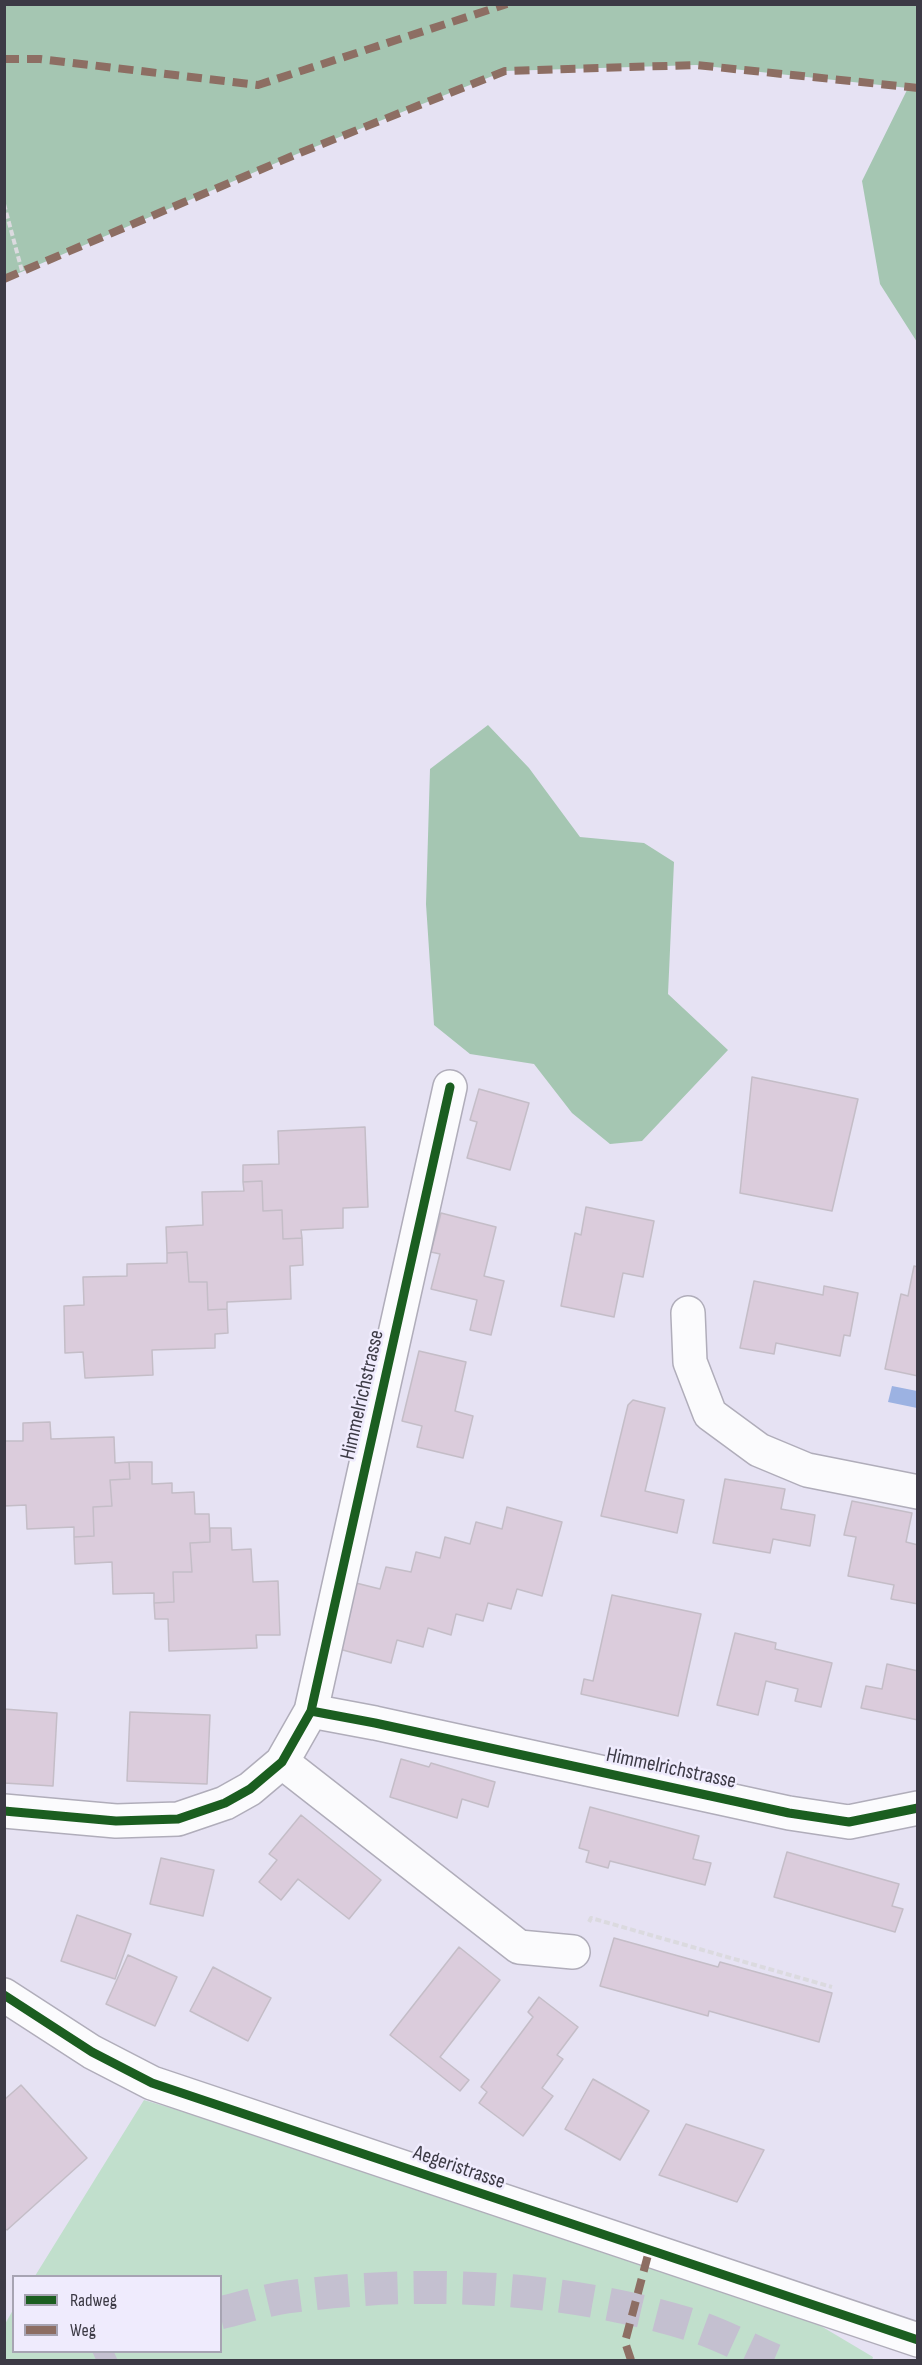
<!DOCTYPE html>
<html>
<head>
<meta charset="utf-8">
<style>
	body { margin:0 }
	#map { position:relative; width:922px; height:2365px; overflow:hidden; background:#e6e2f3; font-family:"Sofia Sans Condensed",sans-serif }
	canvas { display:block }
	.frame { position:absolute; inset:0; border:6px solid #3c3a45; pointer-events:none }
	.legend { position:absolute; left:12px; top:2275px; width:210px; height:78px; box-sizing:border-box; background:#efebfd; border:2px solid #a7a4b3; margin:0; padding:8px 10px; list-style:none; font-size:18px; color:#3c3a45 }
	.legend li { display:flex; align-items:center; gap:12px; height:30px }
	.legend b { width:30px; border:2px solid #a7a4b3 }
</style>
</head>
<body>
<div id="map">
<canvas width="922" height="2365"></canvas>
<div class="frame"></div>
<ul class="legend">
<li><b style="height:8px;background:#1b5e20"></b>Radweg</li>
<li><b style="height:8px;background:#8d6e63"></b>Weg</li>
</ul>
</div>
<script>
const context = document.querySelector('canvas').getContext('2d');
context.lineJoin = 'round';
function fill(path, color) { context.fillStyle = color; context.fill(path, 'evenodd'); }
function trace(path, color, width, dash) { context.strokeStyle = color; context.lineWidth = width; context.lineCap = dash ? 'butt' : 'round'; context.setLineDash(dash || []); context.stroke(path); }
function drawText(font, color, halo, rows, align = 'center') {
  context.font = font + ' "Sofia Sans Condensed",sans-serif'; context.lineWidth = 5; context.setLineDash([]); context.textBaseline = 'middle'; context.strokeStyle = halo; context.fillStyle = color; for (const [text, x, y, turn = 0] of rows) {
    context.save(); context.translate(x, y); context.rotate((+turn || 0) * Math.PI / 180); context.textAlign = isNaN(turn) ? turn : align; if (halo) context.strokeText(text, 0, 0); context.fillText(text, 0, 0); context.restore();
  }
}
fill(new Path2D(`
	M144 2100 649 2251 747 2282 873 2357 872 2360 5 2359V2324L13 2310 14 2352H220V2276H35Z`), '#c1dfcc');
fill(new Path2D(`
	M5 4 917 5V342L880 284 862 181 908 88 696 65 505 71 297 154 5 279Z
	M488 725 529 768 580 837 644 843 674 862 668 994 728 1050 642 1141 610 1144 572 1113 534 1064 470 1054 434 1025 426 904 430 769Z`), '#a5c6b2');
fill(new Path2D(`
	M892 1386 917 1391V1408L888 1402Z`), '#9cb2e2');
const building = new Path2D(`
	M752 1077 858 1099 832 1211 740 1193Z
	M479 1089 529 1103 510 1170 467 1158 477 1122 470 1120Z
	M365 1127 368 1207 343 1208V1228L301 1230 302 1238 283 1239 282 1210 263 1211 262 1181 243 1182V1165L279 1164 278 1131Z
	M262 1181 263 1211 282 1210 283 1239 302 1238 303 1265 290 1266 291 1299 227 1302V1309L208 1310 207 1282H189L187 1252 167 1253 166 1227 203 1225 202 1192 244 1191 243 1182Z
	M586 1207 654 1221 643 1277 623 1273 614 1317 561 1306 575 1233 581 1235Z
	M441 1213 496 1227 484 1276 504 1281 491 1335 470 1330 477 1300 431 1289 440 1254 431 1252Z
	M187 1252 189 1282H207L208 1310 227 1309 228 1333 215 1334V1348L152 1350 153 1375 85 1378 83 1352 65 1353 64 1306 84 1305 83 1277 127 1276V1264L167 1263V1253Z
	M914 1266 918 1267V1376L885 1369 901 1294 908 1296Z
	M754 1281 823 1295 824 1286 858 1293 850 1336 844 1335 840 1356 776 1343 774 1354 740 1348Z
	M419 1351 466 1362 455 1411 473 1416 463 1458 417 1447 422 1426 402 1421Z
	M633 1400 665 1408 645 1491 684 1500 677 1533 601 1516 628 1405Z
	M50 1422 51 1439 114 1437 115 1463 129 1462 130 1479 110 1480 112 1506 93 1507 94 1536 74 1537V1527L27 1529 26 1505 4 1506V1441H23V1423Z
	M129 1462H152V1484L172 1483V1493L194 1492 195 1514H209L210 1542 190 1543 192 1572H173L174 1602 154 1603V1593L113 1594 112 1562 75 1564 74 1537 94 1536 93 1507 112 1506 110 1480 130 1479Z
	M725 1479 785 1489 781 1509 815 1515 810 1546 773 1539 770 1553 713 1543Z
	M852 1501 912 1513 906 1542 918 1545V1604L891 1599 894 1585 848 1576 856 1537 844 1535Z
	M507 1507 562 1522 542 1596 517 1589 511 1609 488 1603 483 1621 456 1614 451 1635 428 1628 423 1647 397 1640 391 1663 339 1649 356 1583 380 1589 386 1567 411 1572 416 1552 440 1558 445 1537 470 1544 476 1522 502 1529Z
	M210 1528H231L232 1550 251 1549 253 1582 278 1581 280 1635H256L257 1648 169 1651 168 1619H155L154 1603 174 1602 173 1572H192L190 1543 210 1542Z
	M612 1595 701 1614 678 1716 581 1694 584 1679 593 1681Z
	M735 1633 776 1643 775 1649 832 1663 821 1707 795 1701 798 1689 766 1681 758 1715 717 1705Z
	M887 1664 918 1671V1720L861 1708 866 1686 882 1689Z
	M4 1709 57 1713 53 1786 4 1783Z
	M130 1712 210 1715 207 1784 127 1781Z
	M401 1759 429 1767 431 1763 495 1782 488 1807 462 1799 457 1818 390 1797Z
	M590 1807 699 1836 693 1859 711 1863 705 1885 610 1861 608 1868 586 1862 589 1851 579 1848Z
	M301 1815 381 1880 349 1919 298 1879 281 1900 259 1882 277 1860 269 1854Z
	M787 1852 899 1884 892 1906 903 1909 895 1932 774 1897Z
	M161 1858 214 1870 203 1916 150 1904Z
	M77 1915 131 1934 115 1979 61 1961Z
	M614 1938 718 1967 720 1962 832 1993 819 2042 709 2011 708 2016 600 1986Z
	M459 1947 500 1980 440 2057 469 2080 460 2091 390 2035Z
	M128 1955 177 1977 155 2026 106 2004Z
	M213 1967 271 1998 248 2041 190 2011Z
	M539 1997 578 2027 557 2055 563 2059 542 2088 553 2096 523 2136 479 2103 487 2092 481 2087 533 2017 528 2012Z
	M593 2079 649 2111 620 2160 565 2129Z
	M21 2085 87 2158 7 2230 4 2228V2100Z
	M686 2124 764 2150 737 2202 659 2175Z`);
fill(building, '#dbccdc');
trace(building, '#c4bdc7', 1.5);
trace(new Path2D(`
	M220 2313C242 2308 265 2300 287 2297 422 2279 564 2285 695 2326 722 2335 748 2349 774 2360
	M96 2360 114 2352`), '#c4c0d0', 33, [33, 16]);
const minor = new Path2D(`
	M688 1313 690 1362 710 1414 759 1450 807 1470 918 1492
	M311 1711 450 1087
	M282 1762 519 1947 573 1952
	M4 1811 116 1821 178 1819 225 1803 250 1789 282 1762 311 1711 375 1723 789 1813 849 1822 918 1808`);
const tertiary = new Path2D(`
	M4 1995 92 2052 152 2083 918 2340`);
trace(minor, '#b0adba', 36);
trace(tertiary, '#b0adba', 36);
trace(new Path2D(`
	M4 204 22 271
	M589 1922 591 1918 832 1987`), '#dbdadf', 4, [6, 3]);
trace(minor, '#fbfbfd', 33);
trace(tertiary, '#fbfbfd', 33);
trace(new Path2D(`
	M4 59H40L258 85 507 4
	M4 279 297 154 505 71 696 65 918 88
	M631 2360 625 2342 649 2251`), '#8d6e63', 8, [15, 8]);
trace(new Path2D(`
	M311 1711 450 1087
	M4 1811 116 1821 178 1819 225 1803 250 1789 282 1762 311 1711 375 1723 789 1813 849 1822 918 1808
	M4 1995 92 2052 152 2083 918 2340`), '#1b5e20', 9);
drawText('21px', '#3c3a45', '#efebfd', [
	["Himmelrichstrasse",363,1395,-77],
	["Himmelrichstrasse",671,1769,12],
	["Aegeristrasse",459,2168,19]
]);
</script>
</body>
</html>
